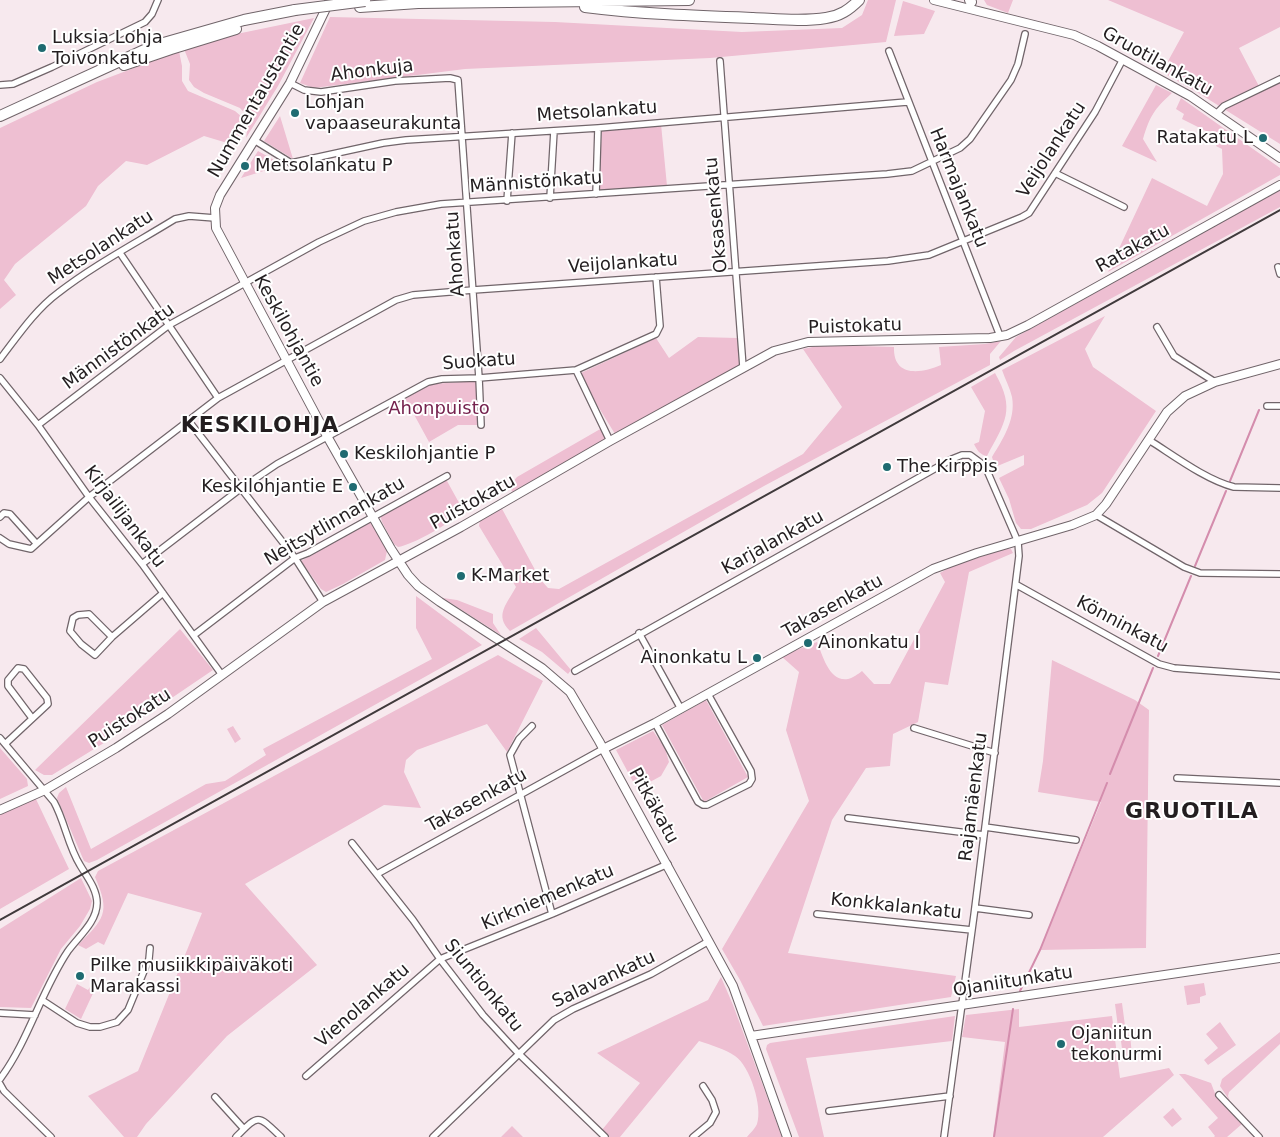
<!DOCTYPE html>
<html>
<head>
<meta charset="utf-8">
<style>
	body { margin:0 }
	canvas { display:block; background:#f7e9ee }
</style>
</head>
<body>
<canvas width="1280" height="1137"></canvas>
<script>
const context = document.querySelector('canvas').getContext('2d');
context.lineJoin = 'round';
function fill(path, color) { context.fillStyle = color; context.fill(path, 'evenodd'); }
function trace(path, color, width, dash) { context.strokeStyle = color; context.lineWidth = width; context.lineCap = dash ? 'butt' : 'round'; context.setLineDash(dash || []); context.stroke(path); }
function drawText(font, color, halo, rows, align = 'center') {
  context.font = font + ' "DejaVu Sans",sans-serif'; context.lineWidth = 4; context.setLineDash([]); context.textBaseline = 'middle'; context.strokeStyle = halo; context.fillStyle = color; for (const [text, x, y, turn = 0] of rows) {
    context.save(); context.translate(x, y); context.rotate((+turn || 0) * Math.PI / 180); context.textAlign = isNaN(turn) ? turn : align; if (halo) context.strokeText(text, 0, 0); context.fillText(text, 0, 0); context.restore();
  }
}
fill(new Path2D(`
	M868 0H896L886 42 710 58 465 69 314 88 300 83 330 17 555 22 742 32 842 28 862 15Z
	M984 0H1013L1008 13 987 5Z
	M1108 0H1280V27L1239 48 1261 90 1280 81V144L1200 94 1162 72 1184 32Z
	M903 1 935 11 924 34 894 36Z
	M314 18 278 86 246 138 249 118 240 108 204 93 194 87 189 80 190 64 184 49 222 37Z
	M179 51 182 66V81L188 91 235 111 242 117V126L239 137 224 142 204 136 147 165 126 161 98 186 86 206 15 264 4 280 16 295 0 309V128L97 82Z
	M1156 85 1172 93C1154 109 1150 116 1143 139L1157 162 1122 146Z
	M1181 98 1280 168V175L1108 272 1152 178 1207 206 1223 174 1222 149 1216 146 1220 138 1182 119 1184 114 1176 109Z
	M280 116 293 159 264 141Z
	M661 124 667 186 598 190 602 130Z
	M258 151 283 165 241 178Z
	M1280 190V207L1014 351 1000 360 999 357 1016 337Z
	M1105 316 1085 349 1093 367 1156 411 1102 493 1087 505 1031 529H1021L1016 523 1009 499 999 478 1024 465V455L995 467 992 457C1003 439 1016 419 1012 397 1010 388 1005 379 1002 370Z
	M698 337 738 338 742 365 615 434 596 403 581 373 656 338 669 358Z
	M1001 341 990 354V365L764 486 510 631C494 615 507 604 516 587L479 526 480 520 501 507 540 579 548 588 559 589 803 454 842 407 803 349 822 345 894 347C893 377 920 374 941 365L939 347 985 344Z
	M995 373C1016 410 1005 422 987 456 980 455 977 450 974 444L979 442 985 411 971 387Z
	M476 381 478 425H458L429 442 405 398 432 384Z
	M602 428 608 439 512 492 510 485 517 477Z
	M444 480 447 481 463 510C453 522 413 545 398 547L394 544 382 522 380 514Z
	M371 522 387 551 385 560 343 584 326 592 321 589 301 561Z
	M1005 549H1011L1013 553 969 572 948 685 925 682 918 722 893 734 890 766 866 768 832 820 788 953 956 976 951 997 763 1026 740 980 722 949 809 801 786 730 799 672 781 656 817 642C823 656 829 682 848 679 853 678 858 674 862 671L874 684H890L945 582 940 573 952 566Z
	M416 596 482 645 97 860 89 863 84 861 57 798 59 793 66 787 91 849 206 784 225 781 266 755 263 749 432 659 416 628Z
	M443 598 457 600 493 614V623L501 635Z
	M536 628 571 670 568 674 542 652 519 639Z
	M180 629 213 670 120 733 52 775H44L35 770Z
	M498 655 543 681 507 752 487 724 417 750 406 760 404 772 421 808 384 805 245 884 317 965 227 1036 146 1124 137 1137H124L88 1096 138 1071 202 913 128 893 104 945 98 942 86 949 78 945C104 919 111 913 95 877L98 871Z
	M1052 660 1135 700 1149 710 1146 948 1040 950 1101 802 1038 792 1043 761Z
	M706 700 748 777 704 802 662 725Z
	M233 726 241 739 235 743 227 729Z
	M653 731 665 748 669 762 661 776 637 789 616 750Z
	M0 748 27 779 28 786 0 799Z
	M35 797 69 869 0 909V813Z
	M81 878 92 901 90 909 80 926 61 949 31 1008 0 1007V929Z
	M721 977 733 1005 782 1137H747C750 1133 755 1129 757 1124 763 1107 750 1066 735 1056 725 1049 711 1045 699 1041L620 1137H610L602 1130 640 1083 597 1053 708 1000Z
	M1204 983 1206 995 1200 997V1003L1187 1005 1184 986Z
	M77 984 88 990 90 987 95 989 81 1019 65 1009Z
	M1122 1003 1125 1026 1118 1027 1115 1004Z
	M1019 1009V1027L1112 1016 1120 1078 1169 1068 1174 1075 1103 1137H993L1005 1042 962 1037 966 1015Z
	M955 1016 952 1041 806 1058 824 1137H799L766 1049 767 1045 770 1043Z
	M1220 1022 1236 1045 1208 1065 1204 1060 1218 1048 1206 1034Z
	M1280 1032V1044L1229 1092 1228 1096 1230 1101 1220 1086 1222 1079Z
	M1120 1034 1130 1035 1132 1055 1123 1056Z
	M1179 1074H1185L1211 1083 1216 1096 1242 1124 1227 1137H1214L1215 1136 1208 1127 1218 1118Z
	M1173 1108 1182 1119 1172 1127 1163 1117Z
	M512 1126 523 1137H501Z`), '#eebfd2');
trace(new Path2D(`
	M1230 481 1259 410
	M1195 566 1226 491
	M1158 656 1191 576
	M1110 774 1153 668
	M1020 991 1040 950 1107 783
	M994 1137 1013 1009`), '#d48dad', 2);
const street = new Path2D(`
	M889 51 1000 336
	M720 61 743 367
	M290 83 304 90 321 92 395 81 450 78 458 80 479 378 481 425
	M0 85 13 84 52 67 145 22 152 14 158 0
	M1217 113 1224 106 1280 79
	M254 140 291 163 383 143 406 140 598 128 907 102
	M1055 173 1124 207
	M596 194 598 128
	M550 198 554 131
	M507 201 512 133
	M120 253 218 398
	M1278 267 1280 274
	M1157 327 1174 356 1215 382
	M0 359C17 337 35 310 58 293 94 265 136 243 175 219L189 216 215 218
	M576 370 610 441
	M0 378 38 425 89 497 142 564 222 675
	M1267 406H1280
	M188 420 295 558 323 602
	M38 425 169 325 319 242 364 221 396 212 441 204 887 174 912 171 960 148 970 139 1011 80 1018 64 1025 34
	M1149 440C1173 455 1206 480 1234 487L1280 488
	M1096 515 1184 567 1200 573 1280 574
	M0 517 4 513 10 514 36 543
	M0 538 9 544 31 549 89 497 218 398 396 300 413 295 473 290 888 261 929 255 1022 217 1029 213 1095 112 1123 59
	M142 564 240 489 277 464 428 382 442 379 479 378 576 370 656 334 660 326 656 277
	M1017 585 1159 664 1174 668 1280 676
	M639 633 681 709
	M194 635 295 558 308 553 447 476
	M112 637 89 614 78 615 73 618 70 631 81 644 95 655 112 637 163 593
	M575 671 952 459 962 455H970L985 466 1018 542 1019 556 974 915 944 1137
	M655 723 698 802 703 805H707L749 784 752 779 751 771 708 694
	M532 726 519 739 510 755 552 914
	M914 728 995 753
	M0 738 54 802C65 822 68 846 80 865 87 877 97 889 97 903 97 922 78 937 68 951 41 991 29 1040 0 1079
	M5 744 48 704 47 698 24 669 18 668 8 680V686L32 718
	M1177 778 1280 783
	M848 818 984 835
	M985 827 1076 840
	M352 843 413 920 440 959 483 1015 518 1053 605 1137
	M377 874 603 749
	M975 908 1029 915
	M817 914 972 930
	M42 1000 77 1023 90 1027H100L117 1022 128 1010 149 959 150 948
	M0 1013 35 1015
	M306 1076 440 959 552 914 668 864
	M0 1084 4 1091 51 1137
	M1219 1095 1259 1137
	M215 1097 244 1129
	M829 1111 950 1096
	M236 1137C259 1114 257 1114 281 1137
	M433 1137 554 1020 573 1009 651 974 709 941
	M693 1137 710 1123 716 1112 712 1100 703 1086`);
const secondary = new Path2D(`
	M330 0 290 83 220 195 215 208 216 228 327 436 391 549 408 575 418 586 440 602 542 668 570 692 599 741 733 986 787 1137
	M934 0 1074 35 1098 46 1190 96 1280 158
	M603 749 655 723 933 569 977 553 1072 525 1096 515 1106 504 1167 412 1185 396 1215 382 1280 364
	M0 810 45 790 116 748 168 714 323 602 461 527 610 441 774 351 808 342 990 338 1007 335 1028 325 1280 185
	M751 1036 1280 958`);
const highway = new Path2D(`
	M970 0 971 2
	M360 7 418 3 689 0
	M585 7C640 14 697 16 753 18 777 19 802 22 826 18 840 16 849 10 859 0
	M124 65 171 49 236 29
	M0 116 153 46 244 20 295 10`);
trace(street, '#71656a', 8);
trace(secondary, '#71656a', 10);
trace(highway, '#71656a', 12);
trace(street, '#fff', 5.5);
trace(secondary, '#fff', 8);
trace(highway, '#fff', 10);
trace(new Path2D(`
	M0 920 1280 210`), '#403a3c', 2);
const highwayBridge = new Path2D(`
	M295 10 365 1`);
trace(highwayBridge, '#71656a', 12, []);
trace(highwayBridge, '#fff', 10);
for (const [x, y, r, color] of [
	[42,48,5,"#1f6b71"],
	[295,113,5,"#1f6b71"],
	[1263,138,5,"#1f6b71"],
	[245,166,5,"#1f6b71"],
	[344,454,5,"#1f6b71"],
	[887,467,5,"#1f6b71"],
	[353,487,5,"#1f6b71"],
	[461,576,5,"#1f6b71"],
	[808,643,5,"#1f6b71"],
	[757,658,5,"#1f6b71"],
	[80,976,5,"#1f6b71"],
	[1061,1044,5,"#1f6b71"]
]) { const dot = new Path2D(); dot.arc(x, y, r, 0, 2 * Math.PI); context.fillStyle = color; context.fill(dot); trace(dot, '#fff', 2); }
drawText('18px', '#231e20', '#fff', [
	["Luksia Lohja",52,38],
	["Toivonkatu",52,59],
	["Lohjan",305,103],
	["vapaaseurakunta",305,124],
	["Ratakatu L",1253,138,"right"],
	["Metsolankatu P",255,166],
	["Keskilohjantie P",354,454],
	["The Kirppis",897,467],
	["Keskilohjantie E",343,487,"right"],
	["K-Market",471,576],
	["Ainonkatu I",818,643],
	["Ainonkatu L",747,658,"right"],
	["Pilke musiikkipäiväkoti",90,966],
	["Marakassi",90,987],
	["Ojaniitun",1071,1034],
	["tekonurmi",1071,1055]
], 'left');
drawText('18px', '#231e20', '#fff', [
	["Gruotilankatu",1157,62,29],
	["Ahonkuja",372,71,-7],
	["Nummentaustantie",257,101,-60],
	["Metsolankatu",597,112,-4],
	["Veijolankatu",1052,150,-57],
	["Männistönkatu",536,183,-4],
	["Harmajankatu",958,188,68],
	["Oksasenkatu",717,215,-95],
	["Metsolankatu",101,248,-33],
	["Ratakatu",1133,249,-29],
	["Ahonkatu",456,254,-94],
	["Veijolankatu",623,264,-4],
	["Puistokatu",855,327,-2],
	["Keskilohjantie",288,331,61],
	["Männistönkatu",119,347,-36],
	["Suokatu",479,362,-4],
	["Puistokatu",473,503,-29],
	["Kirjailijankatu",124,517,53],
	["Neitsytlinnankatu",335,522,-30],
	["Karjalankatu",773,543,-29],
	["Takasenkatu",833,607,-29],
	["Könninkatu",1122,625,28],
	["Puistokatu",130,719,-33],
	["Rajamäenkatu",974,797,-83],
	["Takasenkatu",477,801,-29],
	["Pitkäkatu",653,806,61],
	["Kirkniemenkatu",548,898,-23],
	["Konkkalankatu",896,907,6],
	["Salavankatu",604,980,-25],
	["Ojaniitunkatu",1013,982,-9],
	["Siuntionkatu",483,986,51],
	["Vienolankatu",363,1006,-41]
]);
drawText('18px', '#75224e', '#fff', [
	["Ahonpuisto",439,409]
]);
context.letterSpacing = '1px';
drawText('bold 22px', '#231e20', '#fff', [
	["KESKILOHJA",260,426],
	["GRUOTILA",1192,812]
]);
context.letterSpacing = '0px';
</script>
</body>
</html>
